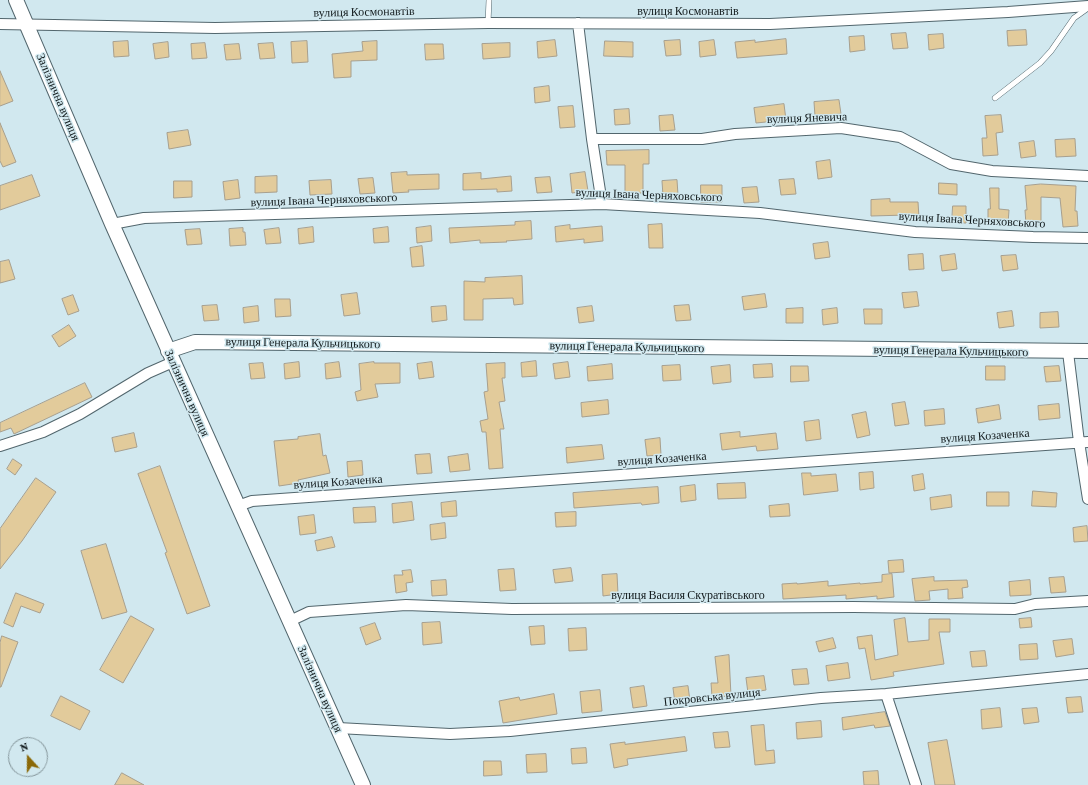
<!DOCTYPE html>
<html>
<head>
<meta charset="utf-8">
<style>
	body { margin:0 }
	#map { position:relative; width:1088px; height:785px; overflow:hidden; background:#d1e8ef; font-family:"Crimson Pro",serif }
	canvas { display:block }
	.north { position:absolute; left:8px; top:737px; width:40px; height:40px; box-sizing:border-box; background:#d1e8ef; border:1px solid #85969b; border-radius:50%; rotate:339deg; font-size:11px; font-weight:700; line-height:16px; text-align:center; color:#131b1d }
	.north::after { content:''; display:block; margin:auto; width:14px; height:18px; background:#8b6908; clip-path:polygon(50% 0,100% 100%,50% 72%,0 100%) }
</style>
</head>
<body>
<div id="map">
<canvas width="1088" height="785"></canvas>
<div class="north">N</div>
</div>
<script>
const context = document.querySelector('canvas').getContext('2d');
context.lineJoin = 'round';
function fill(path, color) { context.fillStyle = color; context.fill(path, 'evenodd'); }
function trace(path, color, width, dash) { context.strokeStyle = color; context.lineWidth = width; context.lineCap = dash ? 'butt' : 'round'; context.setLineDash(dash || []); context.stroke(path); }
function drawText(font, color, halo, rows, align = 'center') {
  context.font = font + ' "Crimson Pro",serif'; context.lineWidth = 3; context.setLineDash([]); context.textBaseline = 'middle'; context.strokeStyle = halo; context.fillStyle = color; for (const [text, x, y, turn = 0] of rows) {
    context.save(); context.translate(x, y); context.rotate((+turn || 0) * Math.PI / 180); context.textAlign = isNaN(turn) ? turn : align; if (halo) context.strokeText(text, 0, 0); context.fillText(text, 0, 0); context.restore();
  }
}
const building = new Path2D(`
	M1026 30 1027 45 1008 46 1007 31Z
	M906 33 908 48 893 49 891 34Z
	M943 34 944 48 929 50 928 35Z
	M864 36 865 50 850 52 849 37Z
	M786 39 787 54 737 58 735 42 755 40V42Z
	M555 40 557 56 538 58 537 42Z
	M680 40 681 55 666 56 664 41Z
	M714 40 716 55 700 57 699 42Z
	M128 41 129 56 114 57 113 42Z
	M307 41 308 62 292 63 291 42Z
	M377 41V60L351 61V77L334 78 332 54 363 51 362 42Z
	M605 41 633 42V57L604 56Z
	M168 42 169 57 155 59 153 44Z
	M205 43 207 58 192 59 191 44Z
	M273 43 275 58 260 59 258 44Z
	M510 43V57L483 59 482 44Z
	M239 44 241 59 226 60 224 45Z
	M425 44H443L444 59 426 60Z
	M0 71 13 101 0 106Z
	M549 86 550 101 535 103 534 88Z
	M839 100 841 114 815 116 814 102Z
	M784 104 786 120 756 123 754 108Z
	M573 106 575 127 560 128 558 107Z
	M629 109 630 124 615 125 614 110Z
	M673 115 675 130 660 131 659 116Z
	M1001 115 1003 132 996 133 998 155 983 156 982 138H987L985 116Z
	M0 123 16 162 3 167 0 161Z
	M188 130 191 145 169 149 167 133Z
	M1075 139 1076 156 1056 157 1055 140Z
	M1034 141 1036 156 1021 158 1019 143Z
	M649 150V164H643V193H625V165H607L606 151Z
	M830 160 832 177 818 179 816 162Z
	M407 172V175L439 174V189L408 190 409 192 393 193 391 173Z
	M585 172 588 191 572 193 570 174Z
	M481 173V179L511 176 512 191 497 192V189L463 190V174Z
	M32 175 40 196 0 210V186Z
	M277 176V192L255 193V177Z
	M550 177 552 192 537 193 535 178Z
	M373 178 375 193 360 194 358 179Z
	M794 179 796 194 781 195 779 180Z
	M238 180 240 198 225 200 223 182Z
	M331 180 332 194 310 195 309 181Z
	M677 180 678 195 663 196 662 181Z
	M174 181H192V197L174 198Z
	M939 183 957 184V195L939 194Z
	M1041 184 1076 186 1075 211H1077L1078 226 1063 227 1060 198 1041 197V225H1026L1025 210H1027L1025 186Z
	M701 185H722V202H701Z
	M757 187 759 202 744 203 742 188Z
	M990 188H999V209L1009 210 1008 224 988 223V209H990Z
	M890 199V202H918L919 218H907V215L871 216V200Z
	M953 206H966V223H952Z
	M531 221 532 239 506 241 507 242 480 243V240L450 243 449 228 515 225V222Z
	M662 224 663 248H649L648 225Z
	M570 225V229L602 226 603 241 584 243V239L556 242 555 227Z
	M431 226 432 241 417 243 416 228Z
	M313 227 314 242 299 244 298 229Z
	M388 227 389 242 374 243 373 229Z
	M243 228V232H245L246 245 230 246 229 229Z
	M279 228 281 243 266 244 264 230Z
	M200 229 202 244 187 245 185 230Z
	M828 242 830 257 815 259 813 244Z
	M422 246 424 266 412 267 410 248Z
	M923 254 924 269 909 270 908 255Z
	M955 254 957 269 942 271 940 256Z
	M1016 255 1018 269 1003 271 1001 256Z
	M9 260 15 279 0 283V262Z
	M522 276 523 304 514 305 513 298 483 299V320H464V281L485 282V278Z
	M917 292 919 306 904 308 902 293Z
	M357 293 360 314 344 316 341 295Z
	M765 294 767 307 744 310 742 297Z
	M73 295 79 311 68 315 62 299Z
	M275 299H290L291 316 276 317Z
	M217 305 219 320 204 321 202 306Z
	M689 305 691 320 676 321 674 306Z
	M258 306 259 321 244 323 243 308Z
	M446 306 447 320 432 322 431 307Z
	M592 306 594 321 579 323 577 308Z
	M803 308V323H786V309Z
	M837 308 838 323 823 325 822 310Z
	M864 309H882V324H865Z
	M1012 311 1014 326 999 328 997 313Z
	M1058 312 1059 327 1040 328V313Z
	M69 325 76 336 59 347 52 336Z
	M536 361 537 376 522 377 521 363Z
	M299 362 300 377 285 379 284 364Z
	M339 362 341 377 326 379 325 364Z
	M374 362V363H400V383L375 384 378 397 357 401 355 392 361 390 359 364Z
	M432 362 434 377 419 379 417 364Z
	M568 362 570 377 555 379 553 364Z
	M263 363 265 378 251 379 249 364Z
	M505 363V378H502L505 401 499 402 504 429H500L503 468 489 469 486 432H482L480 421 488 419 484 392 488 391 486 364Z
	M612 364 613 379 588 381 587 367Z
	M772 364 773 377 754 378 753 365Z
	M680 365 681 380 663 381 662 366Z
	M730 365 731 382 713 384 711 367Z
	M791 366H808L809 381 791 382Z
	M986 366H1005V380H986Z
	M1059 366 1061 381 1046 382 1044 367Z
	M85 383 92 397 14 434 11 428 0 432V423Z
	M608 400 609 414 582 417 581 403Z
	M905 402 909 424 895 426 892 404Z
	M1059 404 1060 418 1039 420 1038 406Z
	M999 405 1001 419 978 423 976 409Z
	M944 409 945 424 925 426 924 411Z
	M866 412 870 435 857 438 852 415Z
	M819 420 821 439 806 441 804 422Z
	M740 432V437L776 433 778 449 757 451 756 446 722 450 720 434Z
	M134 433 137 447 115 452 112 438Z
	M320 434 323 456 326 455 330 473 298 480 299 483 279 486 274 441 298 439V437Z
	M660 438 661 455 647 456 645 440Z
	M602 445 604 459 567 463 566 448Z
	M430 454 432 473 417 474 415 455Z
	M468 454 470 470 450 472 448 457Z
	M13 459 22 465 15 475 7 469Z
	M362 461 363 475 348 477 347 462Z
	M160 466 210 606 187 614 165 553 167 552 138 474Z
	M873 472 874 488 860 490 859 473Z
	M802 473H811V476L836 474 838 491 804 495Z
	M923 474 925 489 914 491 912 476Z
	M36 478 56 492 22 541 0 569V529Z
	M745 483 746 498 718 499 717 484Z
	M695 485 696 500 681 502 680 487Z
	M658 487 659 503 642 505 641 503 574 508 573 493Z
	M1033 491 1057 493 1056 507 1032 506Z
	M987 492H1009V506H987Z
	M951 495 952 507 931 510 930 498Z
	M456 501 457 516 442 517 441 503Z
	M412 502 414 520 393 523 392 504Z
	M789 504 790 516 770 517 769 506Z
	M375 507 376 522 354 523 353 508Z
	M576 512V526L556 527 555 513Z
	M314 515 316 533 300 535 298 517Z
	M445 523 446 538 431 540 430 525Z
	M1087 526 1088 541 1074 542 1073 528Z
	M332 537 335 547 317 551 315 541Z
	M106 544 127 612 102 619 81 551Z
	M903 560 904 572 889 573 888 561Z
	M571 568 573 581 555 583 553 570Z
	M514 569 516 590 500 591 498 570Z
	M411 570 413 582 406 583 407 591 396 593 394 575H403L402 571Z
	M617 574 618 594 603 596 602 575Z
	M892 574 894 597 877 599V596L846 599V595L783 599 782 584 797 583V584L828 581V586L860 583V584L882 582V575Z
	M934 577V581L967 580 968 587 962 588 963 598 948 599V589L929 591 930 600 915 601 912 579Z
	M1064 577 1066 592 1051 593 1049 578Z
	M446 580 447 595 432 596 431 581Z
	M1030 580 1031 595 1010 596 1009 582Z
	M16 593 44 604 40 613 21 606 13 627 4 623Z
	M131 616 154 629 123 683 100 670Z
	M905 618 908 642 929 640V619H950V632H939L944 664 893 672 894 676 871 680 865 648 859 649 857 637 872 635 875 660 898 655 894 620Z
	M1031 618 1032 627 1020 628 1019 619Z
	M440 622 442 643 423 645 422 623Z
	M375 623 381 639 366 645 360 628Z
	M544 626 545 644 531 645 529 627Z
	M586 628 587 650 569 651 568 629Z
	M2 636 18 642 1 687H0V643Z
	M833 638 836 648 819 652 816 642Z
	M1072 639 1074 654 1056 657 1053 641Z
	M1037 644 1038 659 1020 660 1019 645Z
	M985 651 987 666 972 667 970 652Z
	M729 655 731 696 712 697 711 683H718L715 657Z
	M848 663 850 678 828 681 826 666Z
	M807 669 809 684 794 685 792 670Z
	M764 676 766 690 748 693 746 678Z
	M644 686 647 706 633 708 630 688Z
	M688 686 690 701 675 703 673 688Z
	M600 690 602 711 582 713 580 692Z
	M554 694 557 714 503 723 499 701 519 697 520 700Z
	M61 696 90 711 80 730 51 716Z
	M1081 697 1083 712 1068 713 1066 698Z
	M1000 708 1002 727 982 729 981 710Z
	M1037 708 1039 722 1024 724 1022 709Z
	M885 712 890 726 875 728 874 725 843 730 842 718Z
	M821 721 822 737 797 739 796 723Z
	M764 725 766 751 774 750 775 763 755 765 751 726Z
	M728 732 730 747 715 748 713 733Z
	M685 737 687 751 627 759 628 765 614 768 610 744 625 742V744Z
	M947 740 955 785H935L928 743Z
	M586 748 587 763 572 764 571 749Z
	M546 754 547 772 527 773 526 755Z
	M484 761H501L502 775 484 776Z
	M878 771 879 785H864L863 772Z
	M122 773 144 785H115Z`);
fill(building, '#e2cb9b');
trace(building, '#a79f8e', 1);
const lane = new Path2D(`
	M488 23 489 0
	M995 98 1040 63 1051 51 1074 18 1088 8`);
const street = new Path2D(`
	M578 23 592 139 602 204
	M0 24 215 28 488 23 770 24 1008 12 1088 6
	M592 139H702L735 134 841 128 900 137 951 164 992 171 1088 176
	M112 224 144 218 602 204 760 213 915 232 1033 237 1088 238
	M1068 352 1079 442 1088 499
	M0 446 43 432 80 414 148 373 173 362
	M238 506 252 501 1088 442
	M290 621 309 612 406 605 512 609 853 607 1015 609 1035 604 1088 601
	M886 694 916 785
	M338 728 450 734 510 731 821 698 886 694 1088 674`);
const secondary = new Path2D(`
	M16 0 112 224 363 785
	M168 351 195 342 1088 351`);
trace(lane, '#52666d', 6);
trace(street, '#52666d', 12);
trace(secondary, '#52666d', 16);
trace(lane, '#fff', 5);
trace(street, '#fff', 10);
trace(secondary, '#fff', 14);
drawText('12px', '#131b1d', '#d1e8ef', [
	["вулиця Космонавтів",688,11],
	["вулиця Космонавтів",364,12,-1],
	["Залізнична вулиця",58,97,67],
	["вулиця Яневича",807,118,-2],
	["вулиця Івана Черняховського",649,195,2],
	["вулиця Івана Черняховського",324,200,-2],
	["вулиця Івана Черняховського",972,220,3],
	["вулиця Генерала Кульчицького",303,343,1],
	["вулиця Генерала Кульчицького",627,347,1],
	["вулиця Генерала Кульчицького",951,351,1],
	["Залізнична вулиця",187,393,66],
	["вулиця Козаченка",985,436,-4],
	["вулиця Козаченка",662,459,-4],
	["вулиця Козаченка",338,482,-4],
	["вулиця Василя Скуратівського",688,595],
	["Залізнична вулиця",320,689,66],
	["Покровська вулиця",712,697,-6]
]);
</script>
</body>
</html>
